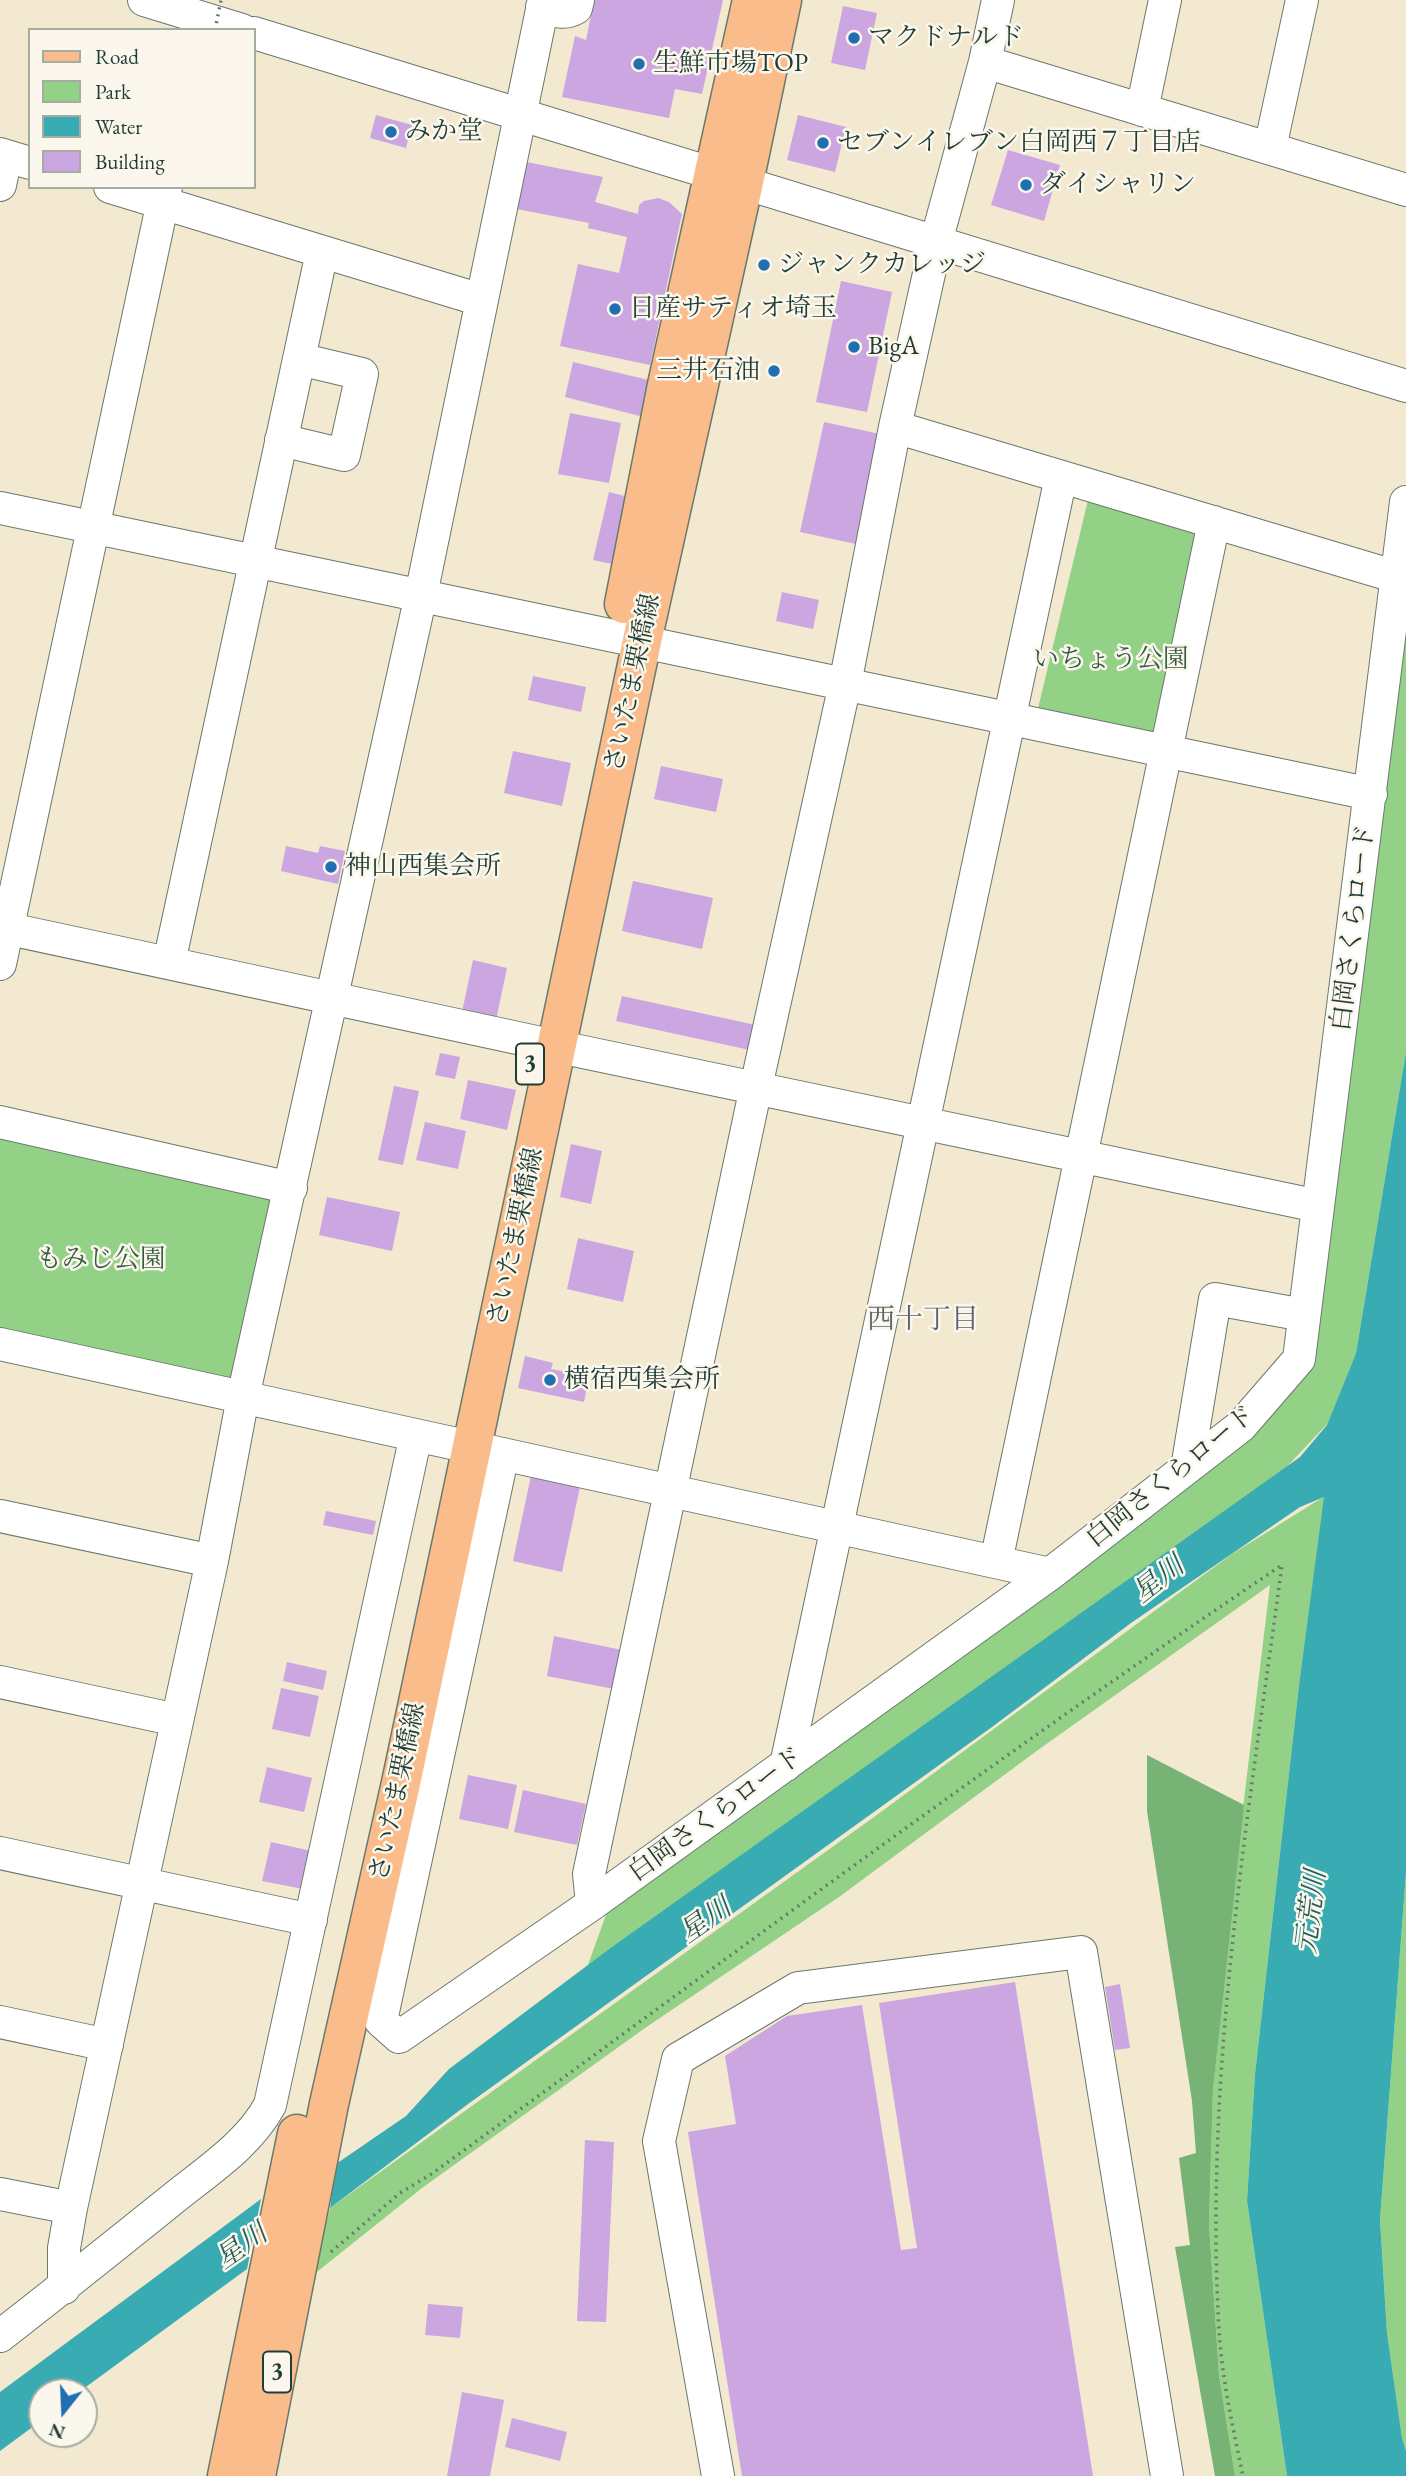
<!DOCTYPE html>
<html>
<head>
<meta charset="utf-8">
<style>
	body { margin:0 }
	#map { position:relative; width:1406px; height:2476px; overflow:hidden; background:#f3e8d0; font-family:"EB Garamond",serif }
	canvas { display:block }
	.legend { position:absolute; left:28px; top:28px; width:228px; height:161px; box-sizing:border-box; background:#fbf7ec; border:2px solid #a3ada2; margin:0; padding:9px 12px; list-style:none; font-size:21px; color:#1f3d34 }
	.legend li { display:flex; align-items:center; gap:14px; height:35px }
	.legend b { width:35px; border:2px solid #a3ada2 }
	.north { position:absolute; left:28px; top:2378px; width:70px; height:70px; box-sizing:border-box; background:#fbf7ec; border:2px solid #a3ada2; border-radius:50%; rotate:198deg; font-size:19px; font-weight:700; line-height:28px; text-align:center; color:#1f3d34 }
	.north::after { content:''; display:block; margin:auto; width:24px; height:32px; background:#1f6fb2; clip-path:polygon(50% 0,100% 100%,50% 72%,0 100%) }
</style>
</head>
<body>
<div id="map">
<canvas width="1406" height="2476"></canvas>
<ul class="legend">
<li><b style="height:9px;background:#f9bc8a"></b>Road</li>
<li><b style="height:19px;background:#93d187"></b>Park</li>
<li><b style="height:19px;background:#39abb2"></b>Water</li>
<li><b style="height:19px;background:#cca6e0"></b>Building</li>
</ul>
<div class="north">N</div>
</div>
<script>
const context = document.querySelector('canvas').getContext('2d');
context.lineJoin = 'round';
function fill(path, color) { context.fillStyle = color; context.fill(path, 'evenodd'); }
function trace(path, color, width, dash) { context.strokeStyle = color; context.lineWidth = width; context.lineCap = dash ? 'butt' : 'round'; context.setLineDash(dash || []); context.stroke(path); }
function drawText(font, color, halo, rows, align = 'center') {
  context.font = font + ' "EB Garamond","Noto Serif JP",serif'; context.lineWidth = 5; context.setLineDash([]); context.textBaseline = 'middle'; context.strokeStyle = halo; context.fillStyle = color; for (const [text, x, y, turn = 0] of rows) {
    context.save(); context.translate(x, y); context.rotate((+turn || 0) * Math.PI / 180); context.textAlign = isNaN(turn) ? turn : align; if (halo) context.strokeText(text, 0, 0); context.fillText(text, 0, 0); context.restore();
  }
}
fill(new Path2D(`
	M1088 500 1201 532 1154 745 1035 721Z
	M1406 594V1052L1356 1353 1328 1423 1279 1475 585 1973 607 1912 1308 1361Z
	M0 1136 272 1197 239 1386 0 1343Z
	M1325 1496 1299 1685 1255 2074 1247 2201 1287 2476H1235L1219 2375 1209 2224 1213 2089 1235 1874 1270 1585 1038 1750 839 1897 645 2028 422 2188 313 2275 330 2208 874 1817 1232 1554Z
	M1406 1872V2451L1402 2438 1387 2333 1380 2220Z`), '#93d187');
fill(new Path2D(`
	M1147 1755 1244 1805 1213 2089 1209 2224 1219 2375 1235 2476H1215L1175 2247 1190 2245 1179 2158 1196 2153 1192 2101 1147 1811Z`), '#76b374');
fill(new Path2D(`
	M1406 1052V1872L1380 2220 1387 2333 1402 2438 1406 2451V2476H1287L1247 2201 1255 2074 1299 1685 1324 1497 1300 1507 1131 1623 992 1727 468 2104 330 2208 336 2164 406 2116 449 2069 612 1947 1300 1457 1327 1425 1356 1353Z
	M261 2199 247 2269 79 2392H42V2420L0 2451V2392Z`), '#39abb2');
fill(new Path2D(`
	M594 0H723L702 94 675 89 669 118 562 97 575 36 586 40Z
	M843 6 877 13 865 70 831 63Z
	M376 115 412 125 406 148 370 138Z
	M798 115 846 127 835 172 787 160Z
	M1008 150 1060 165 1044 221 991 205Z
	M521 161 603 177 595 202 638 214 639 205 644 201 658 198 669 202 682 214 650 365 560 346 578 264 619 273 627 237 588 228 589 223 512 208Z
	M841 281 892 292 867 412 816 402Z
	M573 362 657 382 648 418 565 397Z
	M570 413 621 423 609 483 558 474Z
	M824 422 880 434 856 544 800 532Z
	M609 492 632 498 617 565 593 560Z
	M782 592 819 600 813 629 776 621Z
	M533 676 586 687 581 712 528 700Z
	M513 751 571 763 562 806 504 793Z
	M661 766 723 779 716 812 654 799Z
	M286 846 318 853 320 846 345 851 338 884 281 871Z
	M633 881 713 898 702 949 622 931Z
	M473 960 507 968 496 1020 462 1012Z
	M622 996 765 1027 759 1052 616 1021Z
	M440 1053 460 1057 455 1079 435 1075Z
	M468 1080 516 1090 507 1130 460 1119Z
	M394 1086 419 1091 403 1165 378 1160Z
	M425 1122 466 1131 458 1169 416 1160Z
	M571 1144 602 1151 591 1204 560 1197Z
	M327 1197 400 1212 392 1251 319 1235Z
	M578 1238 634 1251 623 1302 567 1289Z
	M525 1356 553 1363 551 1369 589 1376 584 1402 518 1388Z
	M532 1471 581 1482 562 1572 513 1561Z
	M326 1511 376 1521 373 1535 323 1525Z
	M554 1636 622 1650 614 1689 547 1676Z
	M287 1662 327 1671 323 1690 283 1681Z
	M281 1688 319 1696 310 1737 272 1729Z
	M267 1767 312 1778 304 1812 259 1802Z
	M468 1775 517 1785 508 1829 459 1819Z
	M523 1790 586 1804 577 1845 514 1832Z
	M271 1842 316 1852 308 1890 262 1881Z
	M1015 1982 1093 2476H742L688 2132 736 2124 725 2056 787 2016 862 2005 901 2250 917 2248 879 2003Z
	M1120 1984 1130 2048 1115 2050 1105 1987Z
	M585 2140 614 2142 606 2322 577 2321Z
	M428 2304 463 2307 460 2338 425 2335Z
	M462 2392 504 2400 490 2476H447Z
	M512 2418 567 2432 560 2461 505 2447Z`), '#cca6e0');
const minor = new Path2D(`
	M144 0 242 30
	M542 7C554 11 565 15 576 8L578 0
	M254 33 1406 386
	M985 62 1406 190
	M1142 110 1165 0
	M1270 148 1302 0
	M0 154 30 163
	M0 185 6 156
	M110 187 481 300
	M895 427 1397 577
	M281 440 344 455 362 374 299 359
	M0 508 1371 794
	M0 927C439 1022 878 1115 1318 1206
	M169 963 322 252
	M0 964 166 187
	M0 1122 291 1188
	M0 1344 1050 1574
	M503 1454 381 2021 399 2037 592 1904 1050 1574 1241 1426 1299 1359 1406 502
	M1187 1468 1215 1299 1304 1315
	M0 1516 212 1561
	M996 1562 1214 522
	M0 1682 177 1720
	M786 1765 1061 477
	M0 1853 311 1920
	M592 1904 589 1874 756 1087 845 684 895 427 936 242 985 62 998 0
	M0 2022 107 2045
	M0 2194 71 2208
	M64 2288V2248L71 2208 212 1561 243 1397 421 595 544 0
	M0 2336C57 2292 113 2247 169 2202 204 2173 248 2146 270 2105L416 1435
	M718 2476 659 2141 678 2059 798 1988 1081 1952 1167 2476`);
const major = new Path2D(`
	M624 604 667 385 752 0
	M227 2476 297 2134
	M256 2476 329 2104 401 1783 642 641 744 182 782 0`);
trace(minor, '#69796b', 34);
trace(major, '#69796b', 41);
trace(new Path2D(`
	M331 2252 400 2193 430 2175C712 1970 992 1760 1282 1565 1248 1818 1204 2074 1219 2330 1222 2379 1233 2428 1243 2476`), '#69796b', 3.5, [2, 5]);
trace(minor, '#fff', 32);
trace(major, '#f9bc8a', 38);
trace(new Path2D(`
	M215 30 221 0`), '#69796b', 3.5, [2, 5]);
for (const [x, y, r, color] of [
	[854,38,7,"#1f6fb2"],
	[639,64,7,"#1f6fb2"],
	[391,132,7,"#1f6fb2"],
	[823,143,7,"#1f6fb2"],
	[1026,185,7,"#1f6fb2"],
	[764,265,7,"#1f6fb2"],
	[615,309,7,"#1f6fb2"],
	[854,347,7,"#1f6fb2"],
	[774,371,7,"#1f6fb2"],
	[331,867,7,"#1f6fb2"],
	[550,1380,7,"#1f6fb2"]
]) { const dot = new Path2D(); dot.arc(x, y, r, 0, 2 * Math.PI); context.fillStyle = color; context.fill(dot); trace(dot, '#fbf7ec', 2.5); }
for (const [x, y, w] of [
	[530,1064,28],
	[277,2372,28]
]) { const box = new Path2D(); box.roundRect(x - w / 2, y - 20.5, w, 41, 5); context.fillStyle = '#fbf7ec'; context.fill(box); trace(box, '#1f3d34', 2); }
drawText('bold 24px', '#1f3d34', null, [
	["3",530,1064],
	["3",277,2372]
]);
drawText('26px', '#1f3d34', '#fbf7ec', [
	["マクドナルド",868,38],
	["生鮮市場TOP",653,64],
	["みか堂",405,132],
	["セブンイレブン白岡西７丁目店",837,143],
	["ダイシャリン",1040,185],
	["ジャンクカレッジ",778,265],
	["日産サティオ埼玉",629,309],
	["BigA",868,347],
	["三井石油",760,371,"right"],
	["神山西集会所",345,867],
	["横宿西集会所",564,1380]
], 'left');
drawText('26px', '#365b45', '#fbf7ec', [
	["いちょう公園",1111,660],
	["もみじ公園",101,1260]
]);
drawText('26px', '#1f3d34', '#fbf7ec', [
	["さいたま栗橋線",633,683,-78],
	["白岡さくらロード",1354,928,-83],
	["さいたま栗橋線",516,1237,-78],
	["白岡さくらロード",1171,1477,-39],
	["さいたま栗橋線",398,1792,-78],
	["白岡さくらロード",716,1815,-36]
]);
drawText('28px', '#5c6270', '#fbf7ec', [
	["西十丁目",923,1320]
]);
drawText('italic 28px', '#275e5a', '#fbf7ec', [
	["星川",1159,1580,-38],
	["元荒川",1312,1912,-83],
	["星川",706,1921,-35],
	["星川",242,2247,-35]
]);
</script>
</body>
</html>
